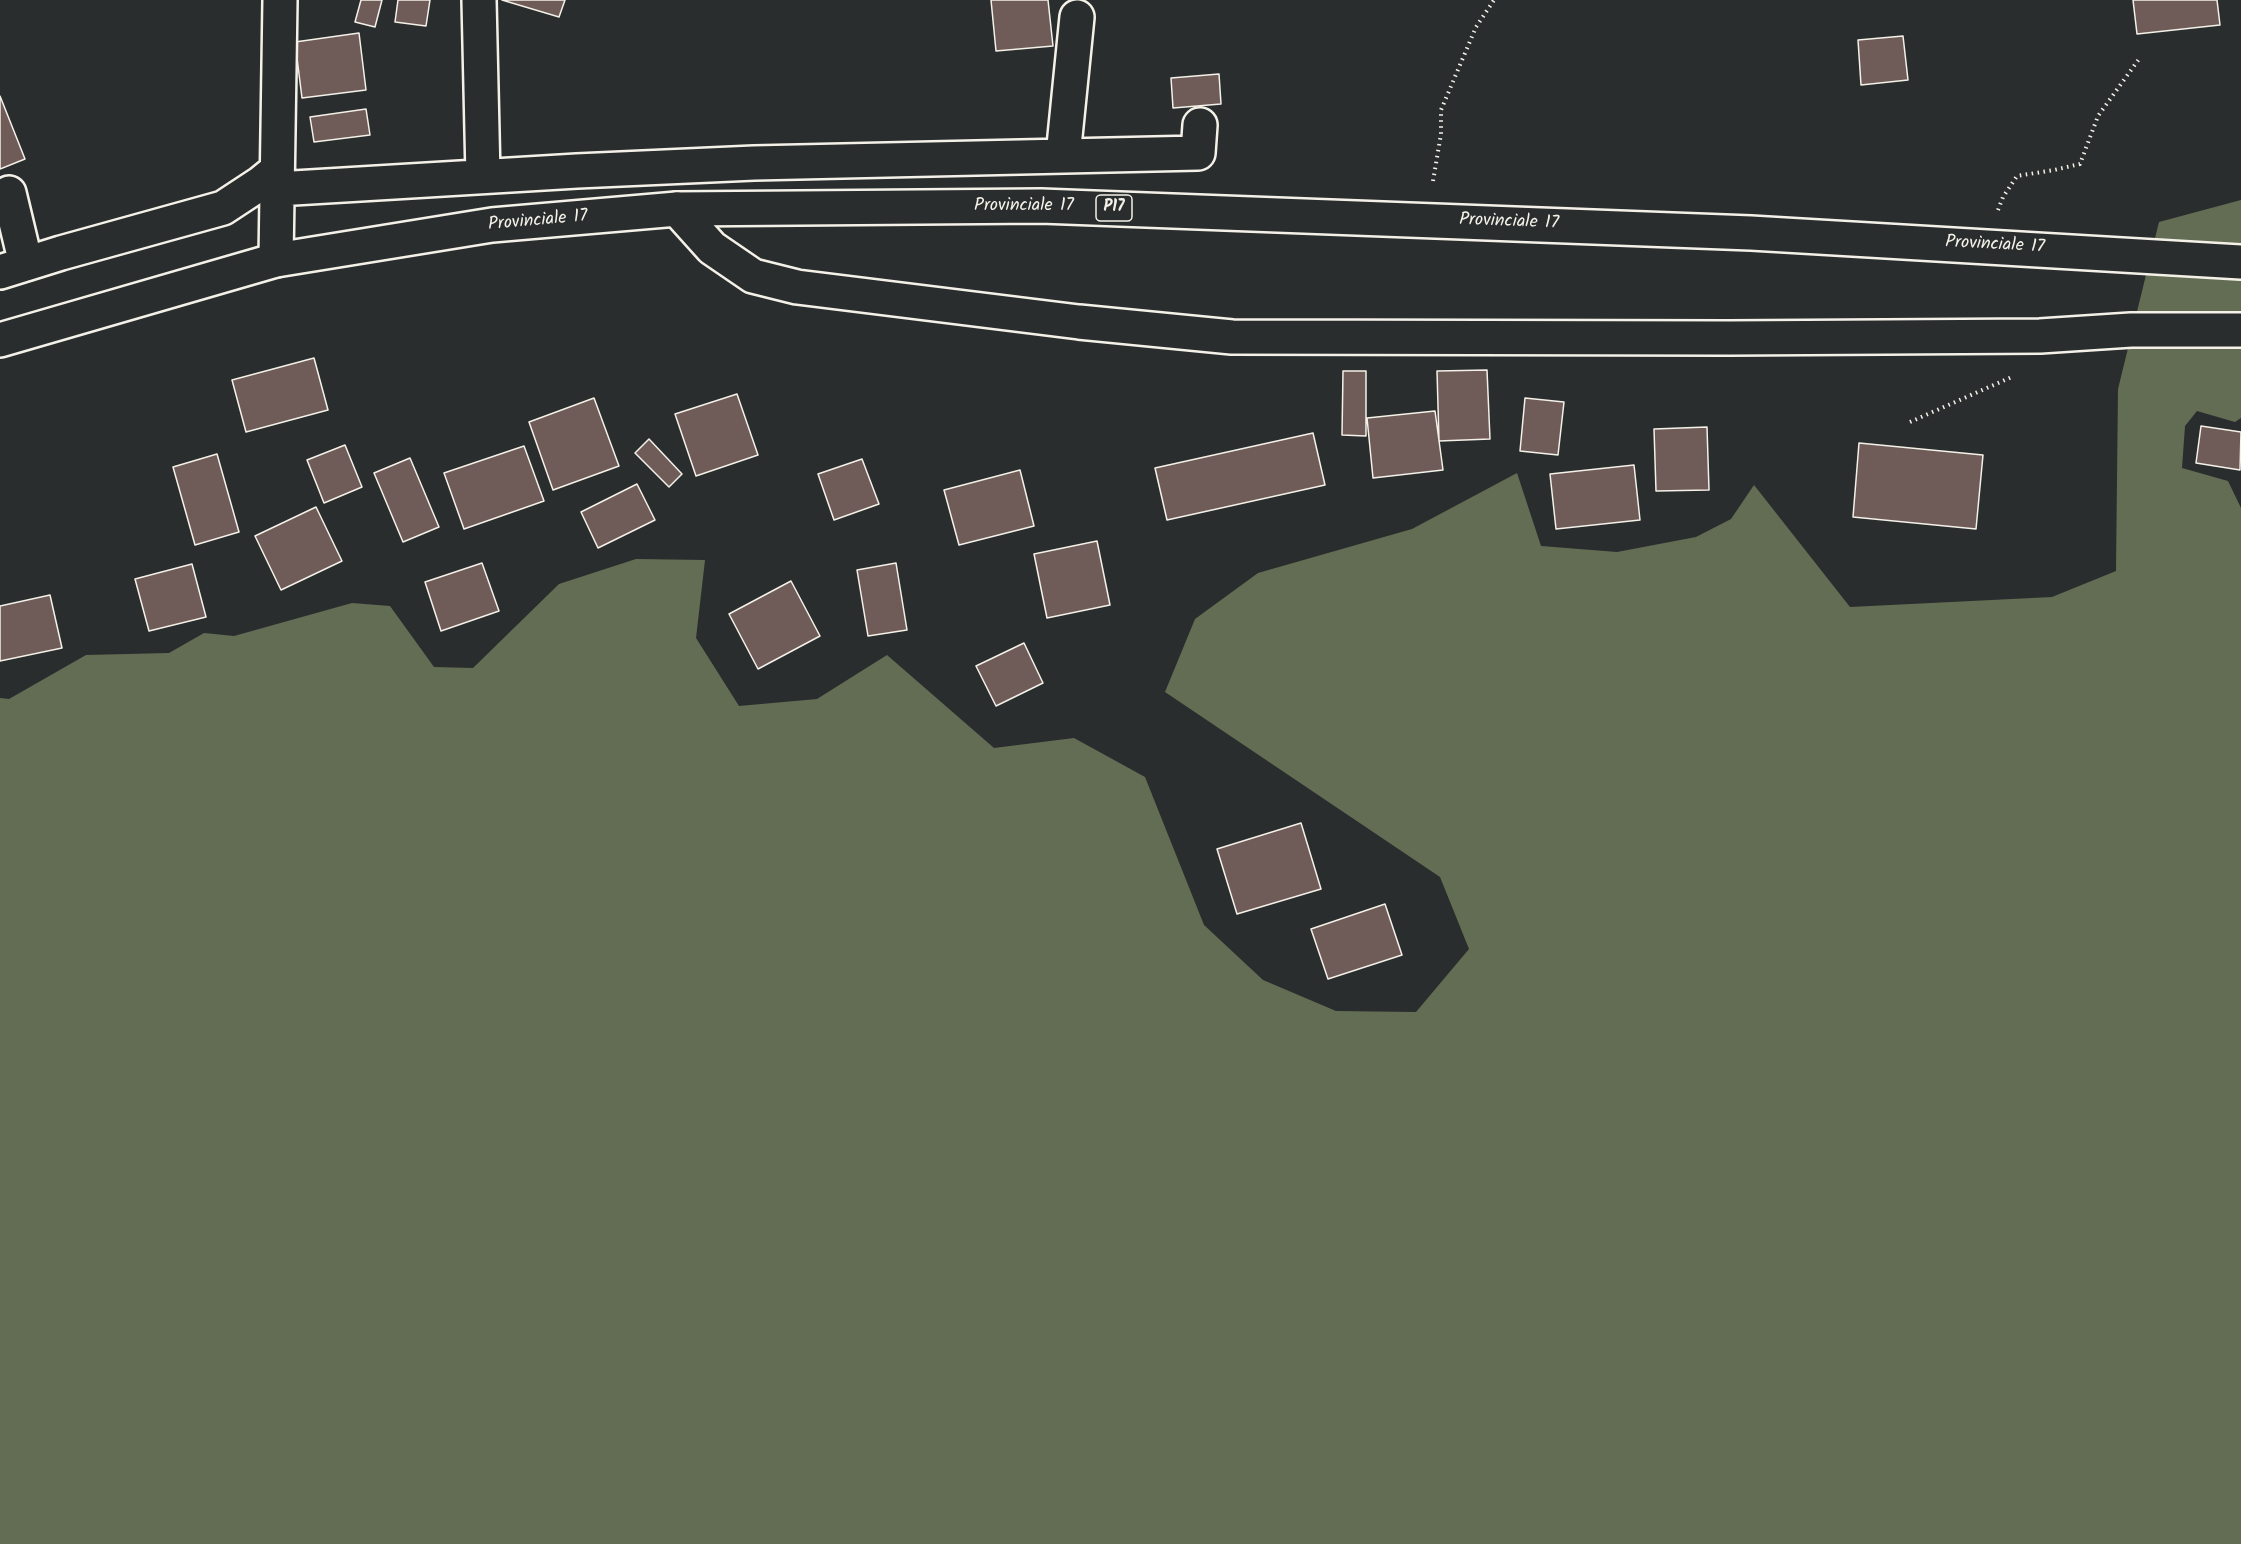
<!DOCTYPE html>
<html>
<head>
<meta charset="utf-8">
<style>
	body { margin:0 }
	canvas { display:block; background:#2a2d2e }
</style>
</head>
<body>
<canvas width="2241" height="1544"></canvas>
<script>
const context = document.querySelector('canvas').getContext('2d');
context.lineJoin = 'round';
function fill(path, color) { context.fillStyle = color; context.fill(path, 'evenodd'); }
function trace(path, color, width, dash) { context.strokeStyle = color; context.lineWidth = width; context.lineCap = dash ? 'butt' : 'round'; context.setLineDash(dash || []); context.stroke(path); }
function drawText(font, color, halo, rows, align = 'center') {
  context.font = font + ' Kalam,sans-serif'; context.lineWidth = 4.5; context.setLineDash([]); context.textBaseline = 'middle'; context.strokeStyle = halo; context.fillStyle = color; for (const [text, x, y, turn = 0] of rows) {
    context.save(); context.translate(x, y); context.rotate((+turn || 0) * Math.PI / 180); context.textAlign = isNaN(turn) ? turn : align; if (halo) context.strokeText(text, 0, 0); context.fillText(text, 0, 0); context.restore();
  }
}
fill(new Path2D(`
	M2241 200V418L2235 422 2197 411 2185 426 2182 468 2228 481 2241 508V1544H0V698L9 699 86 655 169 653 204 633 234 636 352 603 390 606 434 667 473 668 559 584 636 559 705 560 696 638 739 706 817 699 887 655 994 748 1074 738 1145 777 1204 925 1263 980 1336 1011 1416 1012 1469 949 1440 877 1165 692 1195 619 1258 573 1412 529 1517 473 1541 546 1617 552 1696 537 1731 519 1754 485 1850 607 2052 597 2116 571 2118 389 2159 222Z`), '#626d53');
const building = new Path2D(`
	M361 0H382L375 27 355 22Z
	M398 0H430L426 26 395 22Z
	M502 0H565L559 17Z
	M991 0H1048L1053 46 996 51Z
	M2133 0H2217L2220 25 2137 34Z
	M359 33 366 90 302 98 295 42Z
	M1903 36 1908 80 1861 85 1858 40Z
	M1219 74 1221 104 1173 108 1171 78Z
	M0 96 25 159 0 169Z
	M366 109 370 135 314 142 310 117Z
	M314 358 328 410 246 432 232 380Z
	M1487 370 1490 439 1439 441 1437 371Z
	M1343 371H1366V436L1342 435Z
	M737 394 758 455 696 476 675 414Z
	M594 398 619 466 553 490 529 422Z
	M1525 398 1564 402 1558 455 1520 451Z
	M1435 411 1443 470 1373 478 1367 418Z
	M2201 426 2241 432 2240 470 2196 463Z
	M1707 427 1709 490 1656 491 1654 429Z
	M1313 433 1325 485 1167 520 1155 468Z
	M649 439 682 474 669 487 635 453Z
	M1859 443 1983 455 1976 529 1853 517Z
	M345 445 362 487 324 503 307 460Z
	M524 446 544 501 464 529 444 473Z
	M217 454 239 532 195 545 173 467Z
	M410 458 439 527 403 542 374 473Z
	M862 459 879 504 834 520 818 474Z
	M1634 465 1640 520 1556 529 1550 474Z
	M1020 470 1034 526 959 545 944 490Z
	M637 484 655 520 598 548 581 512Z
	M316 507 342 561 281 590 255 536Z
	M1097 541 1110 605 1047 618 1034 554Z
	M482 563 499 611 441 631 425 582Z
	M896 563 907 630 868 636 857 570Z
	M192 564 206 617 149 631 135 579Z
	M791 581 820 636 758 669 729 614Z
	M50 595 62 648 0 661V606Z
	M1024 643 1043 683 996 706 976 666Z
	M1301 823 1321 889 1237 914 1217 849Z
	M1385 904 1402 955 1328 979 1311 929Z`);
fill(building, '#6f5c59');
trace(building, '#f4f1e8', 1.5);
const minor = new Path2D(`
	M479 0 483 176
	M1063 156 1077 17
	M277 189 577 171 754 163 1198 153 1200 125
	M9 193 26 264
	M677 209 712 248 753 276 797 287 1079 322 1232 337 1729 338 2040 336 2131 330H2241
	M276 260 280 0
	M0 272 61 253 223 208 261 183 277 170`);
const primary = new Path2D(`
	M0 340 276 260 492 225 677 209 1041 206 1751 233 2241 262`);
trace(minor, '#f4f1e8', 38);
trace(primary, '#f4f1e8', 38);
trace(new Path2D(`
	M1433 181 1441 134V110L1476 27 1494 0
	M1998 210 2003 197 2017 176 2054 170 2080 164 2098 116 2139 59
	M1910 422 2014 376`), '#f4f1e8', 4, [1.5, 4.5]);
trace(minor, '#2a2d2e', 33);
trace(primary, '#2a2d2e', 33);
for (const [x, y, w] of [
	[1114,208,36]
]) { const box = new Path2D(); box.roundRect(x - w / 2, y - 13, w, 26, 4.5); context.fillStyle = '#2a2d2e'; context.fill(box); trace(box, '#f4f1e8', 1.5); }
drawText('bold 16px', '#f4f1e8', null, [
	["P17",1114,208]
]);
drawText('18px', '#f4f1e8', '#2a2d2e', [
	["Provinciale 17",1024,207],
	["Provinciale 17",538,222,-5],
	["Provinciale 17",1509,223,2],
	["Provinciale 17",1995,246,3]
]);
</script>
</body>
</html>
